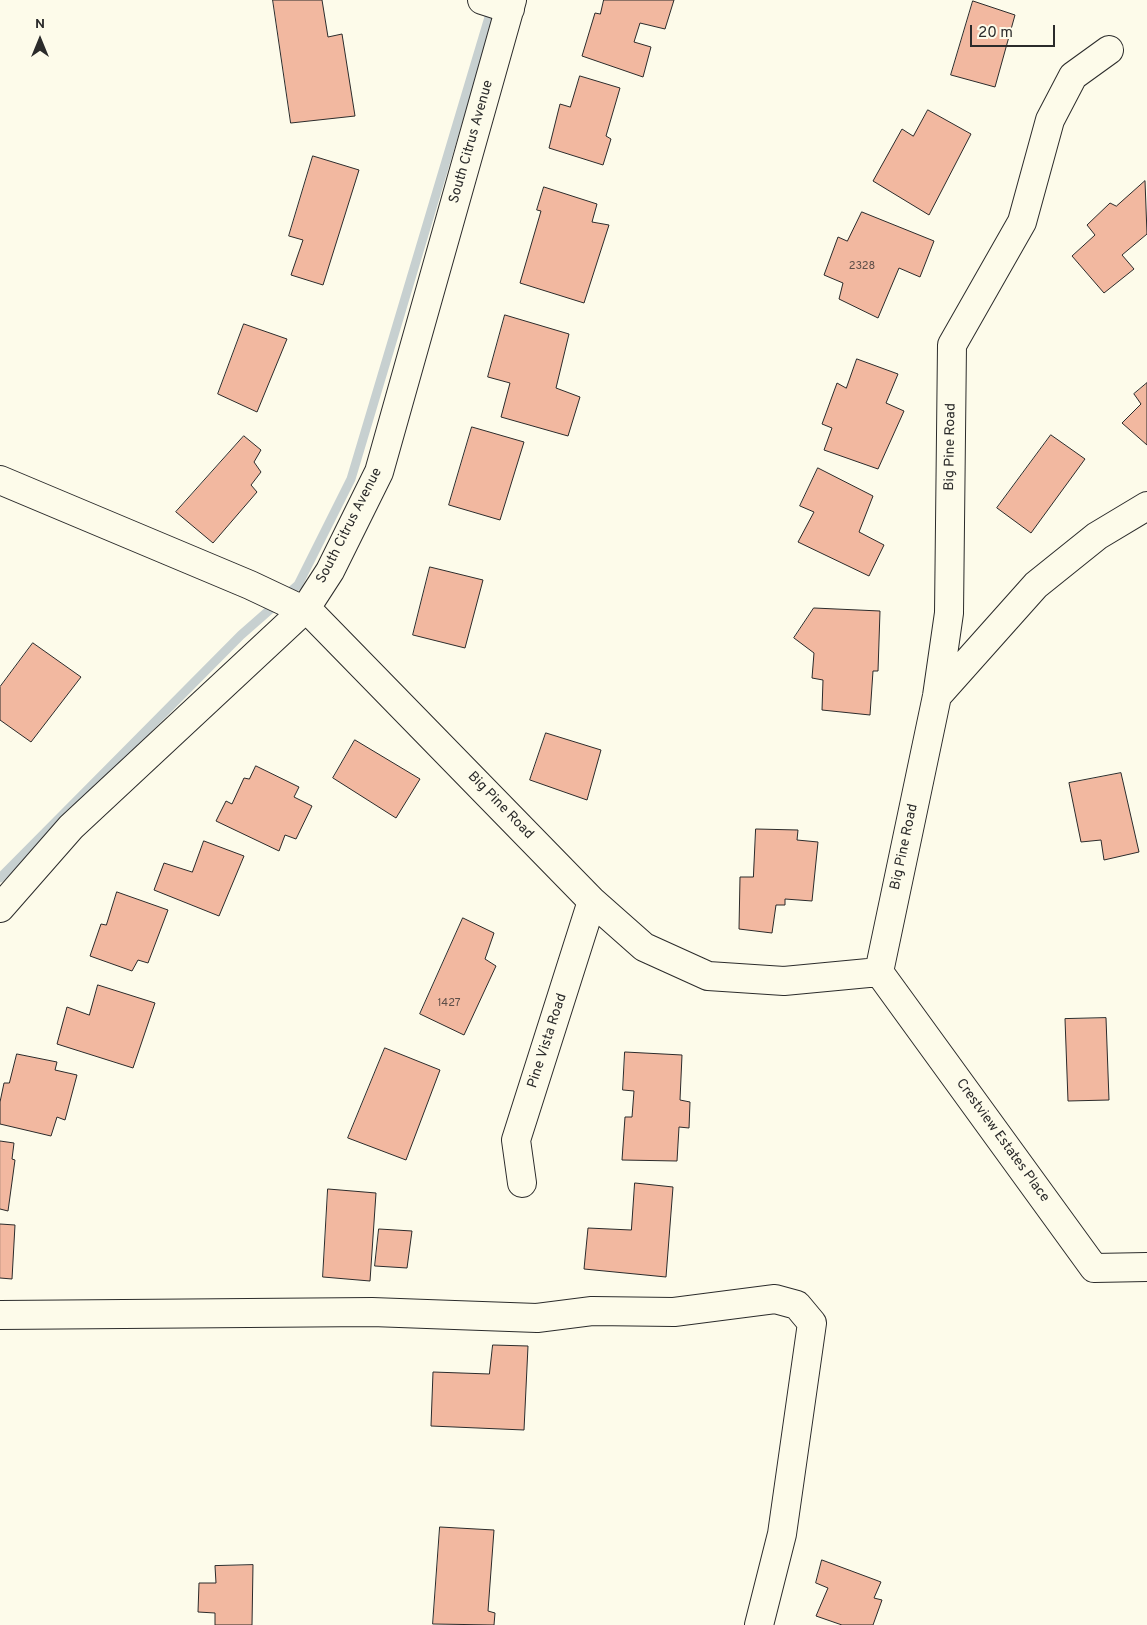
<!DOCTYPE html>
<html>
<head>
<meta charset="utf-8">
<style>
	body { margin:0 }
	#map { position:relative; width:1147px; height:1625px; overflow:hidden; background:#fdfbea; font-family:Overpass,sans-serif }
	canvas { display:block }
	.north { position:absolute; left:15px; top:15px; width:50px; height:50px; -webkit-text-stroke:4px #fdfbea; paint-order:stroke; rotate:0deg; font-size:14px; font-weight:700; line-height:20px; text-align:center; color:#2b2b2b }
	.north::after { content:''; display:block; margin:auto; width:18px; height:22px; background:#2b2b2b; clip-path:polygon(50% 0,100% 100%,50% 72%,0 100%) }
	.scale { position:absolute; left:970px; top:25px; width:85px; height:22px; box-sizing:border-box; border:2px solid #2b2b2b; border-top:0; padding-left:6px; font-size:15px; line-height:18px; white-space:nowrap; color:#2b2b2b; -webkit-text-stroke:4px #fdfbea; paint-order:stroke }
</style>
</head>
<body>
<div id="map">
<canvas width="1147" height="1625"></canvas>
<div class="north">N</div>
<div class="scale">20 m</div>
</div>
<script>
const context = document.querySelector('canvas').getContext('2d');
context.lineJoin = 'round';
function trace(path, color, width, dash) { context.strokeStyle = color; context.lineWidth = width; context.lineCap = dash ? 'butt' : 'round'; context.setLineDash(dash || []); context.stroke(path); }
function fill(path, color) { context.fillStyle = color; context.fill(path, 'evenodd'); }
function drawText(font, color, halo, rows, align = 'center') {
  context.font = font + ' Overpass,sans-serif'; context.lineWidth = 4; context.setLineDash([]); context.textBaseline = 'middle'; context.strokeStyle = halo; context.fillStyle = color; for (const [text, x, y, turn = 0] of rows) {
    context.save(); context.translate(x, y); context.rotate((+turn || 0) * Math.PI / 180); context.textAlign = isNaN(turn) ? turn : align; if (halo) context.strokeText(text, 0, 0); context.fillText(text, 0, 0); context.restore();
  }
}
trace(new Path2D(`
	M0 878 241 635 298 585 351 479 492 7`), '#c7d0d0', 9);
const building = new Path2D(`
	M273 0H322L328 37 342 34 355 116 291 123Z
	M604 0H674L665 29 640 23 634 42 651 47 643 77 582 56 595 13 600 14Z
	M973 1 1015 15 995 87 951 75Z
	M580 76 620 88 606 136 611 139 603 165 549 148 560 104 570 107Z
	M928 110 971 134 929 215 873 181 902 129 913 136Z
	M313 156 359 170 323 285 291 275 303 240 289 236Z
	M1145 181 1147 234 1122 255 1134 269 1104 293 1072 256 1095 235 1087 225 1110 203 1116 206Z
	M544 187 597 204 592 222 609 225 584 303 520 283 541 211 537 210Z
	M862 212 934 241 920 277 899 268 878 318 839 299 843 283 824 275 838 237 847 241Z
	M505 315 569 334 556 388 580 397 568 436 501 417 510 383 488 377Z
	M244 324 287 339 257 412 218 394Z
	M857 359 898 374 886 403 904 411 878 469 824 450 832 428 822 424 837 383 846 388Z
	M1147 383V445L1122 423 1141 404 1134 394Z
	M472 427 524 442 500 520 449 505Z
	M1051 435 1085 459 1031 533 997 508Z
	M244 436 261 450 254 462 261 472 251 485 257 492 213 543 176 512Z
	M818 468 873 496 859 532 884 545 869 576 798 542 814 512 800 506Z
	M430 567 483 580 465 648 413 635Z
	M814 608 880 611 878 671H873L870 715 822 710 823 680 812 678 814 653 794 638Z
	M33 643 81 677 31 742 0 720V687Z
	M546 733 601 750 587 800 530 780Z
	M355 740 420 779 396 818 333 778Z
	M256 766 299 787 294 797 312 806 296 839 285 835 279 851 216 821 226 801 232 804 244 778 249 779Z
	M1121 773 1139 852 1104 860 1101 840 1081 842 1069 783Z
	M756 829 798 830 797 840 818 842 812 901 785 899V905H776L772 933 739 929 740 877H753Z
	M204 841 244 856 219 916 154 890 164 863 192 872Z
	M117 892 168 910 148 963 138 960 132 971 90 956 101 924 106 925Z
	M463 918 494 933 485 959 496 966 464 1035 420 1014Z
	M98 985 155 1003 133 1068 57 1044 67 1007 89 1015Z
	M1106 1018 1109 1100 1068 1101 1065 1019Z
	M385 1048 440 1070 406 1160 348 1138Z
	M625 1052 682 1055 680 1100 690 1102 689 1128 679 1127 677 1161 622 1160 625 1117H632L634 1091 623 1090Z
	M17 1054 57 1062 55 1070 77 1075 65 1120 57 1117 51 1136 0 1124V1102L4 1083H9Z
	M0 1141 14 1143 12 1159 15 1160 8 1211 0 1209Z
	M635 1183 673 1187 666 1277 584 1269 588 1228 631 1230Z
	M328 1189 376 1193 370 1281 323 1277Z
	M0 1224 15 1225 12 1279 0 1278Z
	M379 1229 412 1231 407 1268 375 1266Z
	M493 1345 528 1346 524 1430 431 1426 433 1372 489 1374Z
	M440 1527 494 1530 488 1611 495 1613 494 1625 433 1624Z
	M822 1560 881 1582 874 1598 882 1600 873 1625H842L816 1616 828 1588 816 1583Z
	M253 1565 252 1625H215V1613L198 1612 199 1583H216L215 1566Z`);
fill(building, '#f2b8a0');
trace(building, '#2b2b2b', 1);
const minor = new Path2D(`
	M482 0 510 9
	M0 480 250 585 303 610
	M306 608 592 901 644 947 708 976 784 981 879 972 937 696 949 613 952 345 1022 222 1050 120 1073 76 1109 50
	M937 696 1036 585 1097 536 1147 506
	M0 908 71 827 306 608 330 571 379 472 512 0
	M879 972 1094 1268 1147 1267
	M522 1183 516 1140 592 901
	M0 1315 372 1312 537 1318 592 1311 674 1312 775 1299 797 1305 812 1323 782 1534 759 1625`);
trace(minor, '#2b2b2b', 30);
trace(minor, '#fdfbea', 28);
drawText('11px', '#5d4e48', null, [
	["2328",862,267],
	["1427",449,1004]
]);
drawText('14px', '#2b2b2b', '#fdfbea', [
	["South Citrus Avenue",472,142,-74],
	["Big Pine Road",951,447,-89],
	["South Citrus Avenue",350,526,-63],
	["Big Pine Road",500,806,46],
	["Big Pine Road",905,847,-78],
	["Pine Vista Road",548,1041,-72],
	["Crestview Estates Place",1002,1141,54]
]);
</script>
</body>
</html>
